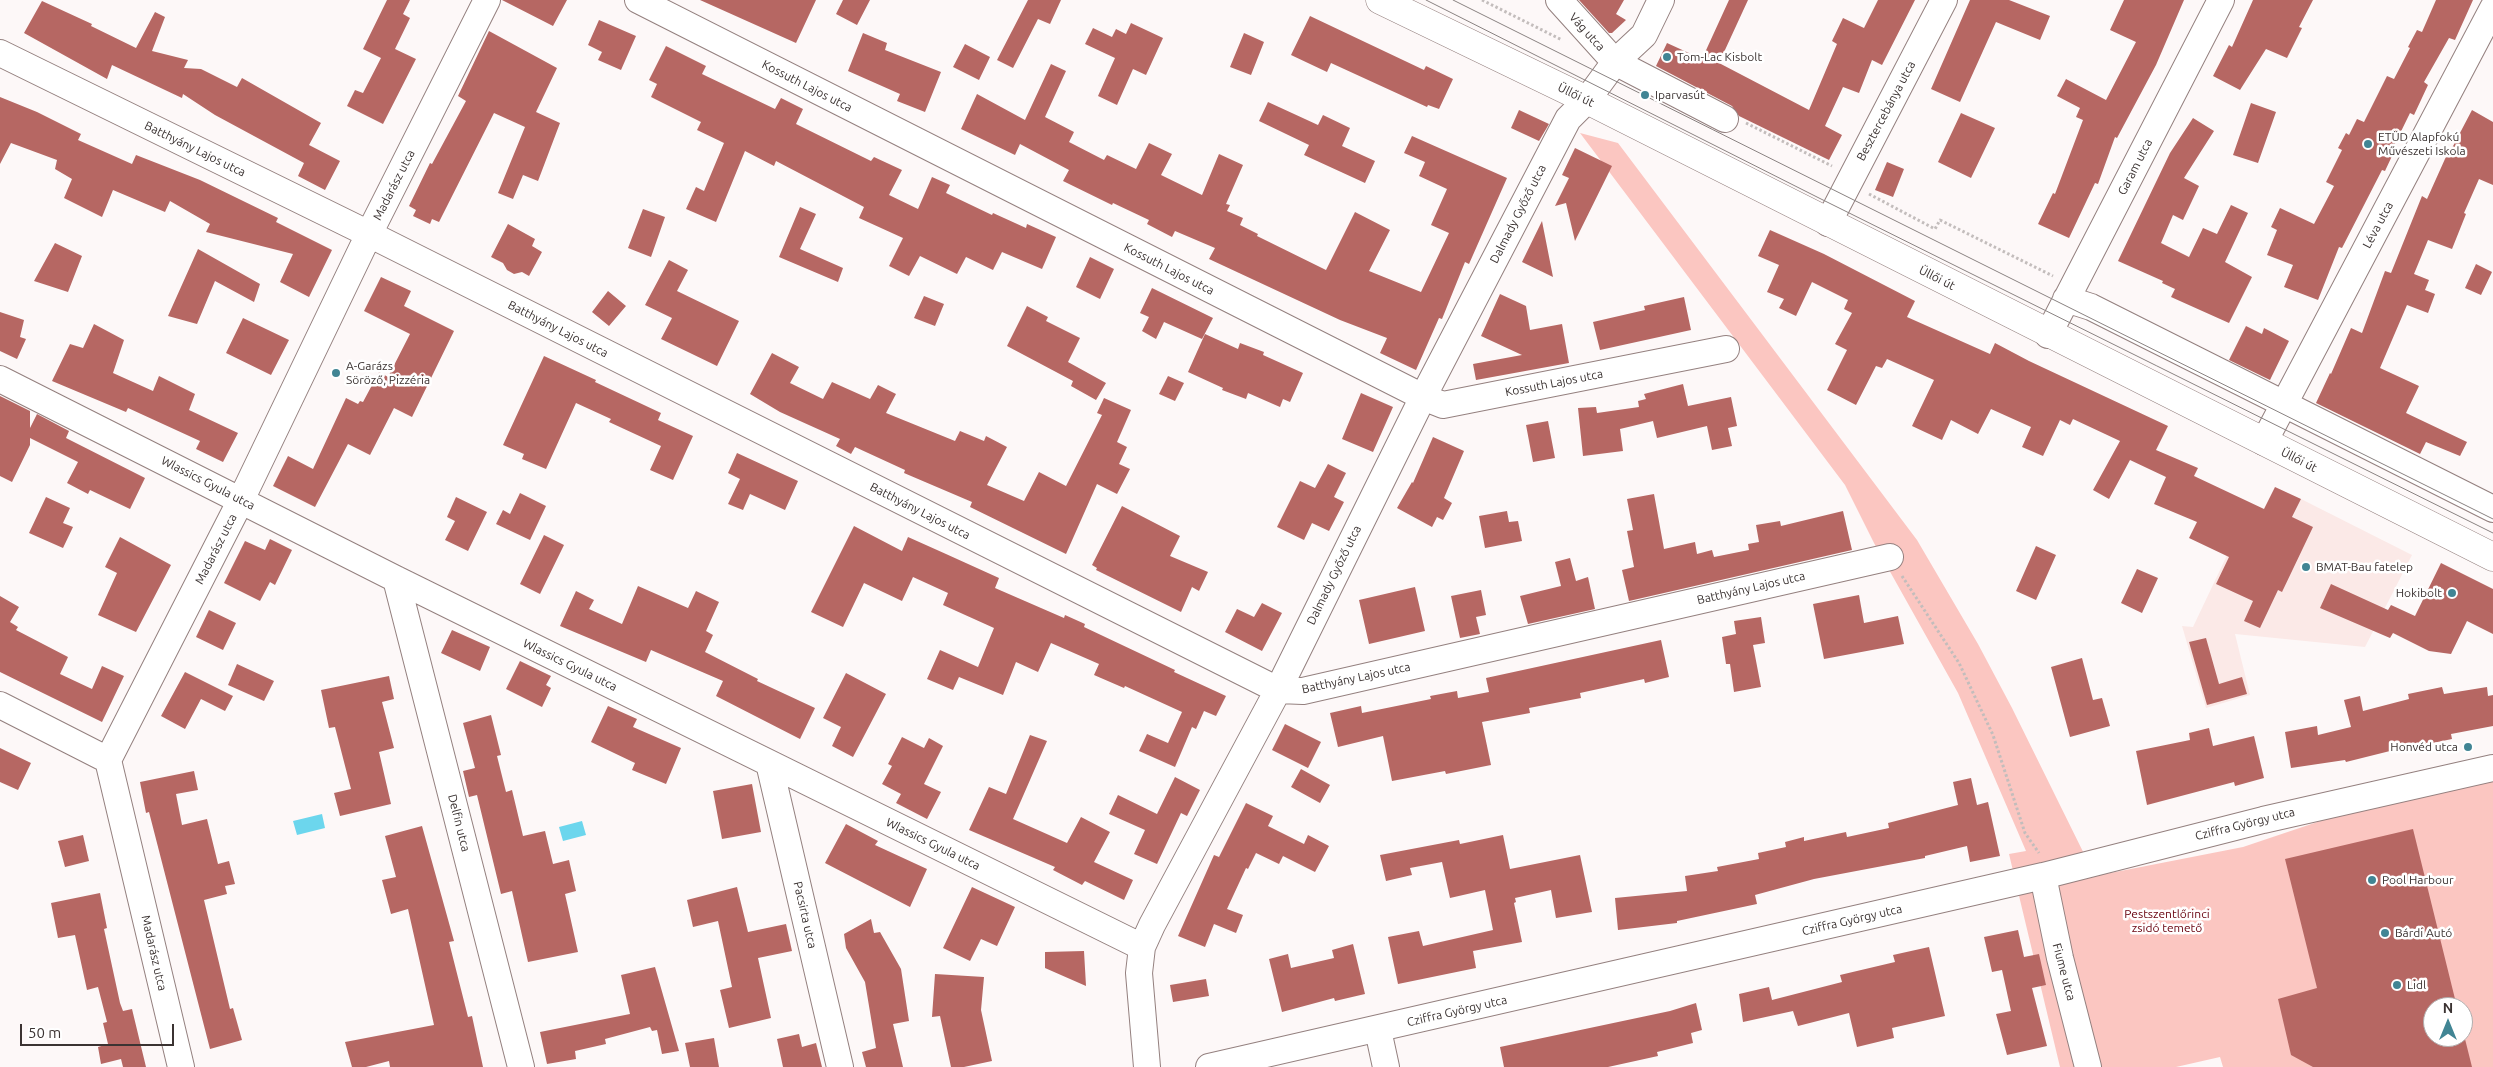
<!DOCTYPE html>
<html>
<head>
<meta charset="utf-8">
<style>
	body { margin:0 }
	#map { position:relative; width:2493px; height:1067px; overflow:hidden; background:#fdf8f8; font-family:Ubuntu,sans-serif }
	canvas { display:block }
	.north { position:absolute; left:2423px; top:997px; width:50px; height:50px; box-sizing:border-box; background:#fff; border:1px solid #b1adad; border-radius:50%; rotate:0deg; font-size:14px; font-weight:700; line-height:20px; text-align:center; color:#3b3332 }
	.north::after { content:''; display:block; margin:auto; width:18px; height:22px; background:#418594; clip-path:polygon(50% 0,100% 100%,50% 72%,0 100%) }
	.scale { position:absolute; left:20px; top:1024px; width:154px; height:22px; box-sizing:border-box; border:2px solid #3b3332; border-top:0; padding-left:6px; font-size:15px; line-height:18px; white-space:nowrap; color:#3b3332; -webkit-text-stroke:4px #fff; paint-order:stroke }
</style>
</head>
<body>
<div id="map">
<canvas width="2493" height="1067"></canvas>
<div class="north">N</div>
<div class="scale">50 m</div>
</div>
<script>
const context = document.querySelector('canvas').getContext('2d');
context.lineJoin = 'round';
function fill(path, color) { context.fillStyle = color; context.fill(path, 'evenodd'); }
function trace(path, color, width, dash) { context.strokeStyle = color; context.lineWidth = width; context.lineCap = dash ? 'butt' : 'round'; context.setLineDash(dash || []); context.stroke(path); }
function drawText(font, color, halo, rows, align = 'center') {
  context.font = font + ' Ubuntu,sans-serif'; context.lineWidth = 5; context.setLineDash([]); context.textBaseline = 'middle'; context.strokeStyle = halo; context.fillStyle = color; for (const [text, x, y, turn = 0] of rows) {
    context.save(); context.translate(x, y); context.rotate((+turn || 0) * Math.PI / 180); context.textAlign = isNaN(turn) ? turn : align; if (halo) context.strokeText(text, 0, 0); context.fillText(text, 0, 0); context.restore();
  }
}
fill(new Path2D(`
	M2301 499 2412 555 2365 647 2235 634 2250 695 2206 708 2182 626 2193 627 2248 511 2287 529Z`), '#fbe9e7');
fill(new Path2D(`
	M1580 133 1618 143 1917 540 1978 644 2012 708 2095 876 2243 847 2493 763V1067H2223L2220 1057 2176 1067H2060L2009 854 2026 851 1958 693 1874 543 1845 485ZM2433 1007H2463V1037H2433Z`), '#fbc6c1');
fill(new Path2D(`
	M322 814 325 828 297 835 293 821Z
	M582 821 586 835 563 841 559 827Z`), '#6cd6ed');
fill(new Path2D(`
	M387 0H410L403 14 410 18 395 49 416 59 383 124 347 106 355 90 363 93 381 58 363 49Z
	M502 0H567L553 26Z
	M700 0H816L796 43Z
	M843 0H870L857 25 836 14Z
	M1028 0H1061L1050 24 1038 19 1013 68 997 60Z
	M1579 0H1624L1616 14 1626 20 1612 33H1609Z
	M1729 0H1748L1719 63 1809 110 1837 44 1832 41 1843 18 1864 28 1878 0H1915L1882 65 1872 60 1859 93 1843 87 1825 126 1842 135 1829 160 1739 116 1732 106 1656 66 1667 43 1702 59Z
	M1970 0H2009L2050 16 2040 40 1996 22 1960 102 1931 89Z
	M2124 0H2184L2156 65 2117 138 2115 137 2098 184 2095 183 2069 238 2038 224 2053 193 2055 194 2083 120 2076 117 2080 108 2057 96 2066 79 2106 100 2136 42 2110 30Z
	M2253 0H2313L2299 27 2302 28 2287 58 2266 49 2240 90 2213 76 2229 45 2232 47Z
	M2436 0H2473L2455 40 2449 38 2424 82 2428 85 2414 115 2410 113 2390 154 2392 156 2385 171 2382 170 2342 248 2339 247 2318 300 2284 287 2293 265 2267 255 2277 230 2271 227 2280 208 2314 224 2334 186 2326 182 2342 150 2338 148 2346 133 2349 135 2357 119 2364 122 2387 76 2394 79 2410 48 2408 47 2417 30 2422 32Z
	M42 1 92 24 91 26 136 48 155 12 165 17 152 51 188 60 184 68 201 69 237 87 242 78 321 123 309 145 340 161 325 190 298 176 304 163 215 115 183 94 182 98 112 65 107 79 24 33Z
	M1310 16 1424 70 1426 66 1453 79 1439 109 1428 105 1427 107 1331 63 1327 72 1291 55Z
	M599 20 636 36 621 70 598 60 602 52 588 45Z
	M1131 23 1163 38 1146 75 1133 69 1117 105 1098 96 1115 58 1085 44 1093 28 1112 37 1116 29 1126 34Z
	M489 31 557 68 536 112 560 123 538 181 523 175 513 199 498 193 525 127 494 113 439 222 432 219 430 224 413 216 416 210 409 206 430 163 432 164 466 101 458 96Z
	M863 33 887 43 885 50 941 72 925 112 897 101 900 94 848 71Z
	M1244 33 1264 42 1251 75 1230 67Z
	M965 44 990 57 979 80 953 67Z
	M666 46 706 66 702 74 775 109 781 98 803 109 796 124 871 161 874 157 902 170 889 195 918 209 932 177 950 185 946 193 992 215 993 213 1026 228 1027 224 1056 237 1042 269 1002 252 993 270 966 257 957 274 920 256 909 276 889 266 903 238 859 218 864 207 776 161 774 166 745 151 716 222 686 209 696 187 704 191 724 143 697 130 701 122 651 97 657 84 649 80Z
	M1051 64 1066 71 1045 117 1074 132 1069 142 1104 160 1107 155 1136 169 1149 143 1172 154 1161 175 1202 195 1219 154 1243 165 1226 204 1230 205 1227 211 1243 218 1240 225 1258 234 1257 236 1326 270 1355 212 1390 230 1369 271 1421 292 1449 233 1431 225 1447 189 1419 176 1425 162 1404 153 1412 136 1507 178 1469 264 1465 262 1442 319 1439 318 1416 370 1380 353 1387 338 1340 320 1209 259 1215 248 1175 231 1172 237 1147 224 1149 220 1113 203 1112 205 1063 181 1069 170 1020 144 1015 155 961 129 977 94 1025 120Z
	M0 97 37 112 81 134 78 140 132 164 136 155 200 180 278 218 276 222 332 250 309 297 280 282 293 254 206 232 210 224 170 201 165 212 113 190 102 217 64 198 72 179 55 169 57 160 11 143 0 164Z
	M1268 102 1318 125 1323 115 1350 128 1342 146 1375 161 1365 183 1304 155 1309 145 1259 121Z
	M2251 103 2276 112 2258 163 2233 155Z
	M1519 110 1549 124 1539 141 1511 128Z
	M2472 110 2493 122V185L2479 179 2464 213 2466 214 2452 249 2428 240 2414 274 2429 280 2425 290 2435 294 2428 313 2407 305 2380 368 2419 386 2406 413 2467 442 2460 456 2426 442 2420 454 2316 403 2330 373 2331 374 2351 328 2362 333 2385 271 2391 273 2422 196 2427 199 2449 150H2451Z
	M1961 113 1995 128 1971 178 1938 162Z
	M2193 118 2214 131 2184 178 2199 186 2183 220 2173 215 2161 243 2189 257 2203 228 2217 234 2231 205 2248 213 2225 262 2252 277 2229 323 2171 297 2175 289 2162 283 2163 281 2118 261 2170 153Z
	M1575 148 1612 166 1575 241 1566 203 1555 206 1569 178 1562 175Z
	M1887 162 1904 169 1893 197 1875 190Z
	M800 207 816 214 800 249 843 268 838 282 779 257Z
	M643 209 665 217 651 257 628 248Z
	M1542 221 1553 277 1522 262Z
	M508 224 535 239 532 246 542 252 529 276 522 272 514 274 507 270 503 263 491 257Z
	M1770 230 1824 254 1915 301 1907 317 1990 354 1995 343 2029 361 2168 426 2156 450 2198 468 2194 476 2264 509 2275 487 2301 499 2292 517 2313 527 2282 592 2278 590 2260 628 2244 621 2253 601 2216 584 2229 557 2189 538 2197 522 2154 504 2166 477 2130 460 2109 499 2093 490 2120 441 2073 419 2070 425 2060 420 2043 456 2022 447 2031 427 1991 409 1978 434 1951 420 1942 440 1912 426 1934 380 1887 359 1882 368 1876 366 1856 405 1827 390 1847 350 1835 344 1852 313 1844 309 1848 300 1812 282 1796 316 1779 308 1784 299 1767 292 1779 265 1758 256Z
	M55 243 82 256 68 292 34 281Z
	M198 249 260 284 254 302 215 281 197 324 168 316Z
	M1090 257 1114 269 1100 299 1076 287Z
	M669 260 688 270 677 291 739 321 717 366 661 339 672 318 645 305Z
	M2476 264 2492 272 2481 295 2465 288Z
	M381 277 411 291 404 306 454 331 412 417 394 408 370 455 348 444 315 507 273 486 288 456 313 469 346 398 358 404 360 401 363 402 379 372 388 377 410 334 364 311Z
	M1152 288 1213 318 1202 339 1164 322 1156 339 1142 331 1149 317 1140 313Z
	M608 291 626 306 609 326 592 312Z
	M1500 294 1526 306 1530 330 1562 324 1569 363 1476 380 1473 364 1522 355 1481 336Z
	M924 296 944 304 935 326 914 318Z
	M1684 297 1691 330 1600 350 1593 322 1645 310 1644 306Z
	M1027 306 1048 317 1046 321 1080 338 1068 362 1106 383 1096 400 1071 386 1073 381 1007 346Z
	M0 312 24 320 20 337 26 339 17 359 0 351Z
	M243 318 289 340 271 375 226 353Z
	M94 324 124 340 113 373 153 391 159 376 195 394 189 410 238 433 223 462 196 449 200 441 128 408 126 412 52 381 70 344 83 348Z
	M2246 326 2262 334 2264 328 2289 341 2270 380 2229 360Z
	M1205 334 1238 349 1240 343 1264 352 1263 355 1303 373 1290 402 1283 399 1280 407 1248 393 1246 399 1222 390 1223 388 1188 372Z
	M772 353 799 367 790 383 823 399 832 382 870 399 878 385 896 394 886 413 955 441 960 431 984 441 986 436 1007 447 987 485 1024 501 1039 472 1066 486 1102 415 1097 413 1104 398 1131 410 1117 442 1127 447 1119 464 1130 469 1117 494 1097 484 1066 554 970 507 972 502 904 473 905 470 855 447 851 454 836 446 840 439 780 412 750 394Z
	M544 356 596 380 595 382 661 413 658 420 693 436 673 480 650 470 661 446 609 422 611 419 576 403 546 469 522 459 524 454 503 445Z
	M1168 376 1184 383 1175 401 1159 394Z
	M1683 384 1688 406 1731 397 1737 426 1728 428 1732 446 1712 450 1707 426 1657 438 1653 421 1620 429 1623 451 1583 456 1578 408 1596 407 1597 413 1639 407 1638 401 1646 399 1644 394Z
	M1361 393 1393 407 1373 452 1342 439Z
	M0 396 30 411V428L37 414 69 431 66 438 145 478 130 509 90 490 88 494 67 483 78 462 30 438V445L12 482 0 476Z
	M1548 421 1555 458 1533 462 1526 425Z
	M1433 437 1464 451 1444 498 1452 503 1443 520 1437 517 1432 527 1397 508 1412 482 1413 483Z
	M737 453 798 481 785 510 750 494 743 510 728 504 740 479 728 473Z
	M1328 464 1346 473 1334 497 1344 502 1329 531 1312 523 1304 540 1277 527 1300 481 1315 488Z
	M520 493 546 506 530 540 496 524 503 510 510 514Z
	M1654 494 1664 549 1695 542 1697 554 1712 550 1714 557 1749 550 1748 544 1759 542 1756 525 1780 521 1781 526 1843 511 1852 550 1629 601 1622 570 1634 567 1627 531 1633 530 1627 499Z
	M46 497 70 508 63 523 73 527 63 548 29 533Z
	M456 497 487 512 468 551 445 540 455 521 447 517Z
	M1122 506 1180 536 1170 556 1208 572 1199 591 1192 587 1181 612 1096 570 1097 568 1092 565Z
	M1507 511 1509 522 1518 521 1522 541 1485 548 1479 516Z
	M854 526 902 551 908 537 946 554 999 578 995 588 1064 618 1065 615 1085 624 1084 627 1175 670 1174 672 1226 696 1216 716 1204 711 1196 729 1192 727 1175 767 1139 751 1147 734 1168 743 1182 712 1125 686 1124 688 1094 675 1099 664 1051 643 1038 672 1016 662 1003 695 959 677 953 690 927 679 940 650 978 667 994 628 943 605 948 593 913 577 902 601 864 583 843 627 811 612Z
	M544 535 564 545 540 594 520 584Z
	M120 537 171 565 136 632 98 615 117 573 105 567Z
	M270 539 292 550 275 585 270 582 260 601 224 583 245 541 265 550Z
	M2036 546 2056 555 2036 600 2016 591Z
	M1570 558 1576 581 1588 577 1595 609 1528 624 1520 596 1561 586 1555 562Z
	M2441 563 2493 589V634L2467 621 2451 654 2429 651 2393 633 2390 638 2320 608 2331 584 2388 610 2391 605 2415 616Z
	M2137 569 2158 578 2142 613 2121 603Z
	M638 586 688 608 696 591 719 602 706 631 713 635 705 652 758 679 757 681 815 708 800 739 716 696 723 681 651 650 646 662 560 626 576 591 594 600 589 609 622 624Z
	M1415 587 1425 631 1369 644 1359 600Z
	M1481 590 1486 615 1476 617 1480 634 1460 638 1451 596Z
	M1859 595 1864 623 1898 616 1904 644 1824 659 1813 604Z
	M0 596 19 607 10 622 18 627 16 630 68 657 60 674 92 689 102 666 124 676 102 722 0 672Z
	M1262 603 1282 613 1262 651 1225 632 1237 609 1254 617Z
	M209 610 236 623 223 650 196 637Z
	M1761 617 1765 643 1753 645 1761 687 1734 692 1730 664H1726L1722 637 1736 634 1734 621Z
	M452 630 490 647 480 671 441 653Z
	M2206 638 2219 684 2242 677 2247 694 2207 705 2189 642Z
	M1661 640 1669 677 1645 683 1644 679 1580 693 1581 698 1529 708 1530 713 1482 722 1491 765 1446 774 1445 771 1392 781 1383 736 1338 747 1330 713 1361 706 1362 713 1431 699 1430 696 1457 691 1458 698 1489 692 1486 678Z
	M2082 658 2093 700 2102 698 2110 726 2070 737 2051 667Z
	M520 661 551 676 546 685 551 688 542 707 506 689Z
	M237 664 274 681 264 701 228 685Z
	M185 672 233 696 225 711 201 699 185 729 161 716Z
	M846 673 886 694 853 757 832 746 841 727 823 718Z
	M389 676 394 699 382 702 394 748 379 752 391 804 340 816 334 793 351 789 335 727 329 728 321 690Z
	M2442 687 2444 694 2487 687 2488 696 2493 695V726L2451 734 2452 739 2418 746V744L2346 762 2345 760 2291 768 2285 732 2317 726 2318 735 2351 727 2344 700 2360 696 2363 711 2409 699 2408 694Z
	M608 706 637 719 633 727 681 748 666 784 632 770 635 763 591 742Z
	M491 715 501 755 497 756 506 792 512 790 523 836 545 831 553 864 569 860 576 891 565 894 578 952 528 962 512 891 501 894 477 795 469 797 463 771 475 768 463 723Z
	M1285 724 1321 742 1308 768 1272 750Z
	M2209 728 2213 746 2254 736 2264 778 2235 786 2234 782 2147 805 2136 751 2190 740 2189 733Z
	M1030 735 1047 741 1013 819 1067 843 1081 817 1110 832 1094 862 1133 880 1124 900 1085 881 1082 885 1053 870 1055 867 969 830 989 787 1006 794Z
	M902 737 924 748 929 738 943 746 924 784 941 792 927 819 896 803 901 794 882 784 892 766 888 764Z
	M0 748 31 763 18 790 0 782Z
	M1301 769 1330 785 1320 803 1291 787Z
	M194 771 198 790 176 794 182 825 207 819 218 864 229 861 235 884 225 886 227 894 204 900 230 1009 233 1008 242 1040 210 1049 149 812 146 813 140 782Z
	M1175 777 1200 790 1187 816 1181 813 1157 864 1134 854 1145 830 1109 814 1118 795 1157 814Z
	M1971 778 1977 805 1988 802 2000 856 1970 862 1967 846 1925 856V858L1814 879 1755 895 1757 904 1677 921V923L1618 930 1615 898 1687 891 1685 876 1718 871 1717 867 1759 859 1758 853 1786 847 1785 842 1804 837V841L1846 832 1847 837 1889 828 1888 823 1958 805 1953 782Z
	M752 784 761 832 722 839 713 791Z
	M1246 803 1273 816 1268 826 1304 844 1308 835 1329 846 1315 872 1283 856 1279 864 1256 853 1248 869 1246 868 1227 909 1243 915 1236 933 1214 924 1205 947 1178 936 1214 855 1219 857Z
	M846 824 878 841 875 845 927 869 910 907 825 863Z
	M422 826 454 941 449 942 468 1017 472 1016 483 1067H390L389 1061 366 1067H352L345 1042 434 1025 408 909 391 914 382 880 396 877 385 836Z
	M2413 829 2457 1007H2433V1037H2463V1031L2472 1067H2313L2291 1055 2278 999 2317 988 2285 859Z
	M83 835 89 861 65 867 58 841Z
	M1503 835 1510 869 1580 855 1592 912 1556 918 1551 890 1515 898 1516 902 1514 903 1522 942 1473 951 1476 968 1398 984 1388 937 1419 931 1423 946 1493 930 1485 890 1450 898 1442 862 1410 868 1412 875 1386 881 1380 855 1459 840 1460 844Z
	M737 887 748 932 786 924 792 951 758 958 771 1018 729 1028 720 990 732 987 718 921 693 927 687 900Z
	M972 887 1015 907 997 946 981 939 970 961 943 948Z
	M100 893 107 928 104 929 120 1003 123 1011 132 1009 146 1067H123L121 1059 101 1064 98 1047 108 1044 103 1023 107 1022 98 987 87 990 75 935 58 938 51 903Z
	M871 919 874 933 880 932 901 969 909 1021 893 1024 903 1067H866L862 1052 876 1048 865 982 846 948 844 934Z
	M2018 930 2024 957 2039 954 2046 985 2032 988 2047 1046 2007 1055 1996 1014 2011 1011 2002 970 1992 972 1984 937Z
	M1353 944 1365 994 1335 1001 1334 998 1282 1012 1269 959 1288 954 1291 968 1334 958 1332 950Z
	M1929 947 1945 1016 1892 1028 1894 1038 1857 1047 1849 1013 1798 1026 1793 1011 1743 1022 1739 994 1769 987 1772 1000 1842 982 1840 975 1895 962 1893 955Z
	M1084 951 1086 986 1045 968V952Z
	M655 967 679 1051 662 1054 657 1030 652 1031 650 1027 605 1039 606 1044 575 1051 576 1059 547 1064 540 1032 630 1014 621 975Z
	M935 974 984 977 981 1010 992 1061 964 1067H951L940 1016 932 1017Z
	M1206 979 1209 996 1173 1002 1170 985Z
	M1696 1003 1702 1030 1691 1033 1693 1043 1657 1052 1658 1056 1608 1067H1504L1500 1047 1670 1011Z
	M799 1034 802 1047 816 1043 822 1067H783L777 1039Z
	M714 1038 719 1067H690L685 1043Z`), '#b66763');
const minor = new Path2D(`
	M638 0 1423 397 1443 405 1726 349
	M1559 0 1615 62 1725 119
	M0 53 369 234 1278 690 1303 691 1890 557
	M1828 223 1944 0
	M2066 299 2091 307 2493 509
	M2048 335 2221 0
	M0 379 396 579 1142 947
	M2264 442 2493 8
	M396 579 521 1067
	M0 705 108 760
	M769 763 840 1067
	M2043 876 2060 958 2088 1067
	M1378 1030 1386 1067
	M181 1067 108 760 241 500 369 234 487 0
	M1147 1067 1139 973 1142 947 1152 925 1278 690 1423 397 1568 119 1587 100 1615 62 1644 35 1661 0
	M1209 1067 2043 876 2263 820 2493 768`);
const major = new Path2D(`
	M1380 0 1587 100 2493 557`);
trace(minor, '#94807f', 28);
trace(major, '#94807f', 29);
trace(new Path2D(`
	M1482 0 1562 40
	M1746 123 1832 166
	M1869 194 1935 229 1940 220 2053 276
	M1902 576 1959 663 1993 735 2025 833 2039 853`), '#c3bdbc', 3, [2.5, 2.5]);
trace(minor, '#fff', 26);
trace(major, '#fff', 28);
trace(new Path2D(`
	M1426 0 1819 198 2493 533
	M1453 0 2493 519`), '#898281', 1);
for (const [x, y, r, color] of [
	[1667,57,5,"#418594"],
	[1645,95,5,"#418594"],
	[2368,144,5,"#418594"],
	[336,373,5,"#418594"],
	[2306,567,5,"#418594"],
	[2452,593,5,"#418594"],
	[2468,747,5,"#418594"],
	[2372,880,5,"#418594"],
	[2385,933,5,"#418594"],
	[2397,985,5,"#418594"]
]) { const dot = new Path2D(); dot.arc(x, y, r, 0, 2 * Math.PI); context.fillStyle = color; context.fill(dot); trace(dot, '#fff', 2); }
drawText('12px', '#3b3332', '#fff', [
	["Vág utca",1587,32,48],
	["Kossuth Lajos utca",807,86,27],
	["Üllői út",1576,95,26],
	["Besztercebánya utca",1886,111,-62],
	["Batthyány Lajos utca",195,149,26],
	["Garam utca",2135,167,-63],
	["Madarász utca",394,185,-63],
	["Dalmady Győző utca",1518,214,-63],
	["Léva utca",2378,225,-62],
	["Kossuth Lajos utca",1169,269,27],
	["Üllői út",1937,278,27],
	["Batthyány Lajos utca",558,329,27],
	["Kossuth Lajos utca",1554,383,-11],
	["Üllői út",2299,460,27],
	["Wlassics Gyula utca",208,483,27],
	["Batthyány Lajos utca",920,511,27],
	["Madarász utca",216,549,-63],
	["Dalmady Győző utca",1334,575,-64],
	["Batthyány Lajos utca",1751,588,-13],
	["Wlassics Gyula utca",570,665,26],
	["Batthyány Lajos utca",1356,678,-12],
	["Delfin utca",459,823,76],
	["Cziffra György utca",2245,824,-14],
	["Wlassics Gyula utca",933,844,26],
	["Pacsirta utca",805,915,77],
	["Cziffra György utca",1852,920,-13],
	["Madarász utca",154,953,77],
	["Fiume utca",2064,972,75],
	["Cziffra György utca",1457,1011,-13]
]);
drawText('12px', '#3b3332', '#fff', [
	["Tom-Lac Kisbolt",1677,57],
	["Iparvasút",1655,95],
	["ETÜD Alapfokú",2378,137],
	["Művészeti Iskola",2378,151],
	["A-Garázs",346,366],
	["Söröző, Pizzéria",346,380],
	["BMAT-Bau fatelep",2316,567],
	["Hokibolt",2442,593,"right"],
	["Honvéd utca",2458,747,"right"],
	["Pool Harbour",2382,880],
	["Bárdi Autó",2395,933],
	["Lidl",2407,985]
], 'left');
drawText('12px', '#67000d', '#fff', [
	["Pestszentlőrinci",2167,914],
	["zsidó temető",2167,928]
]);
</script>
</body>
</html>
